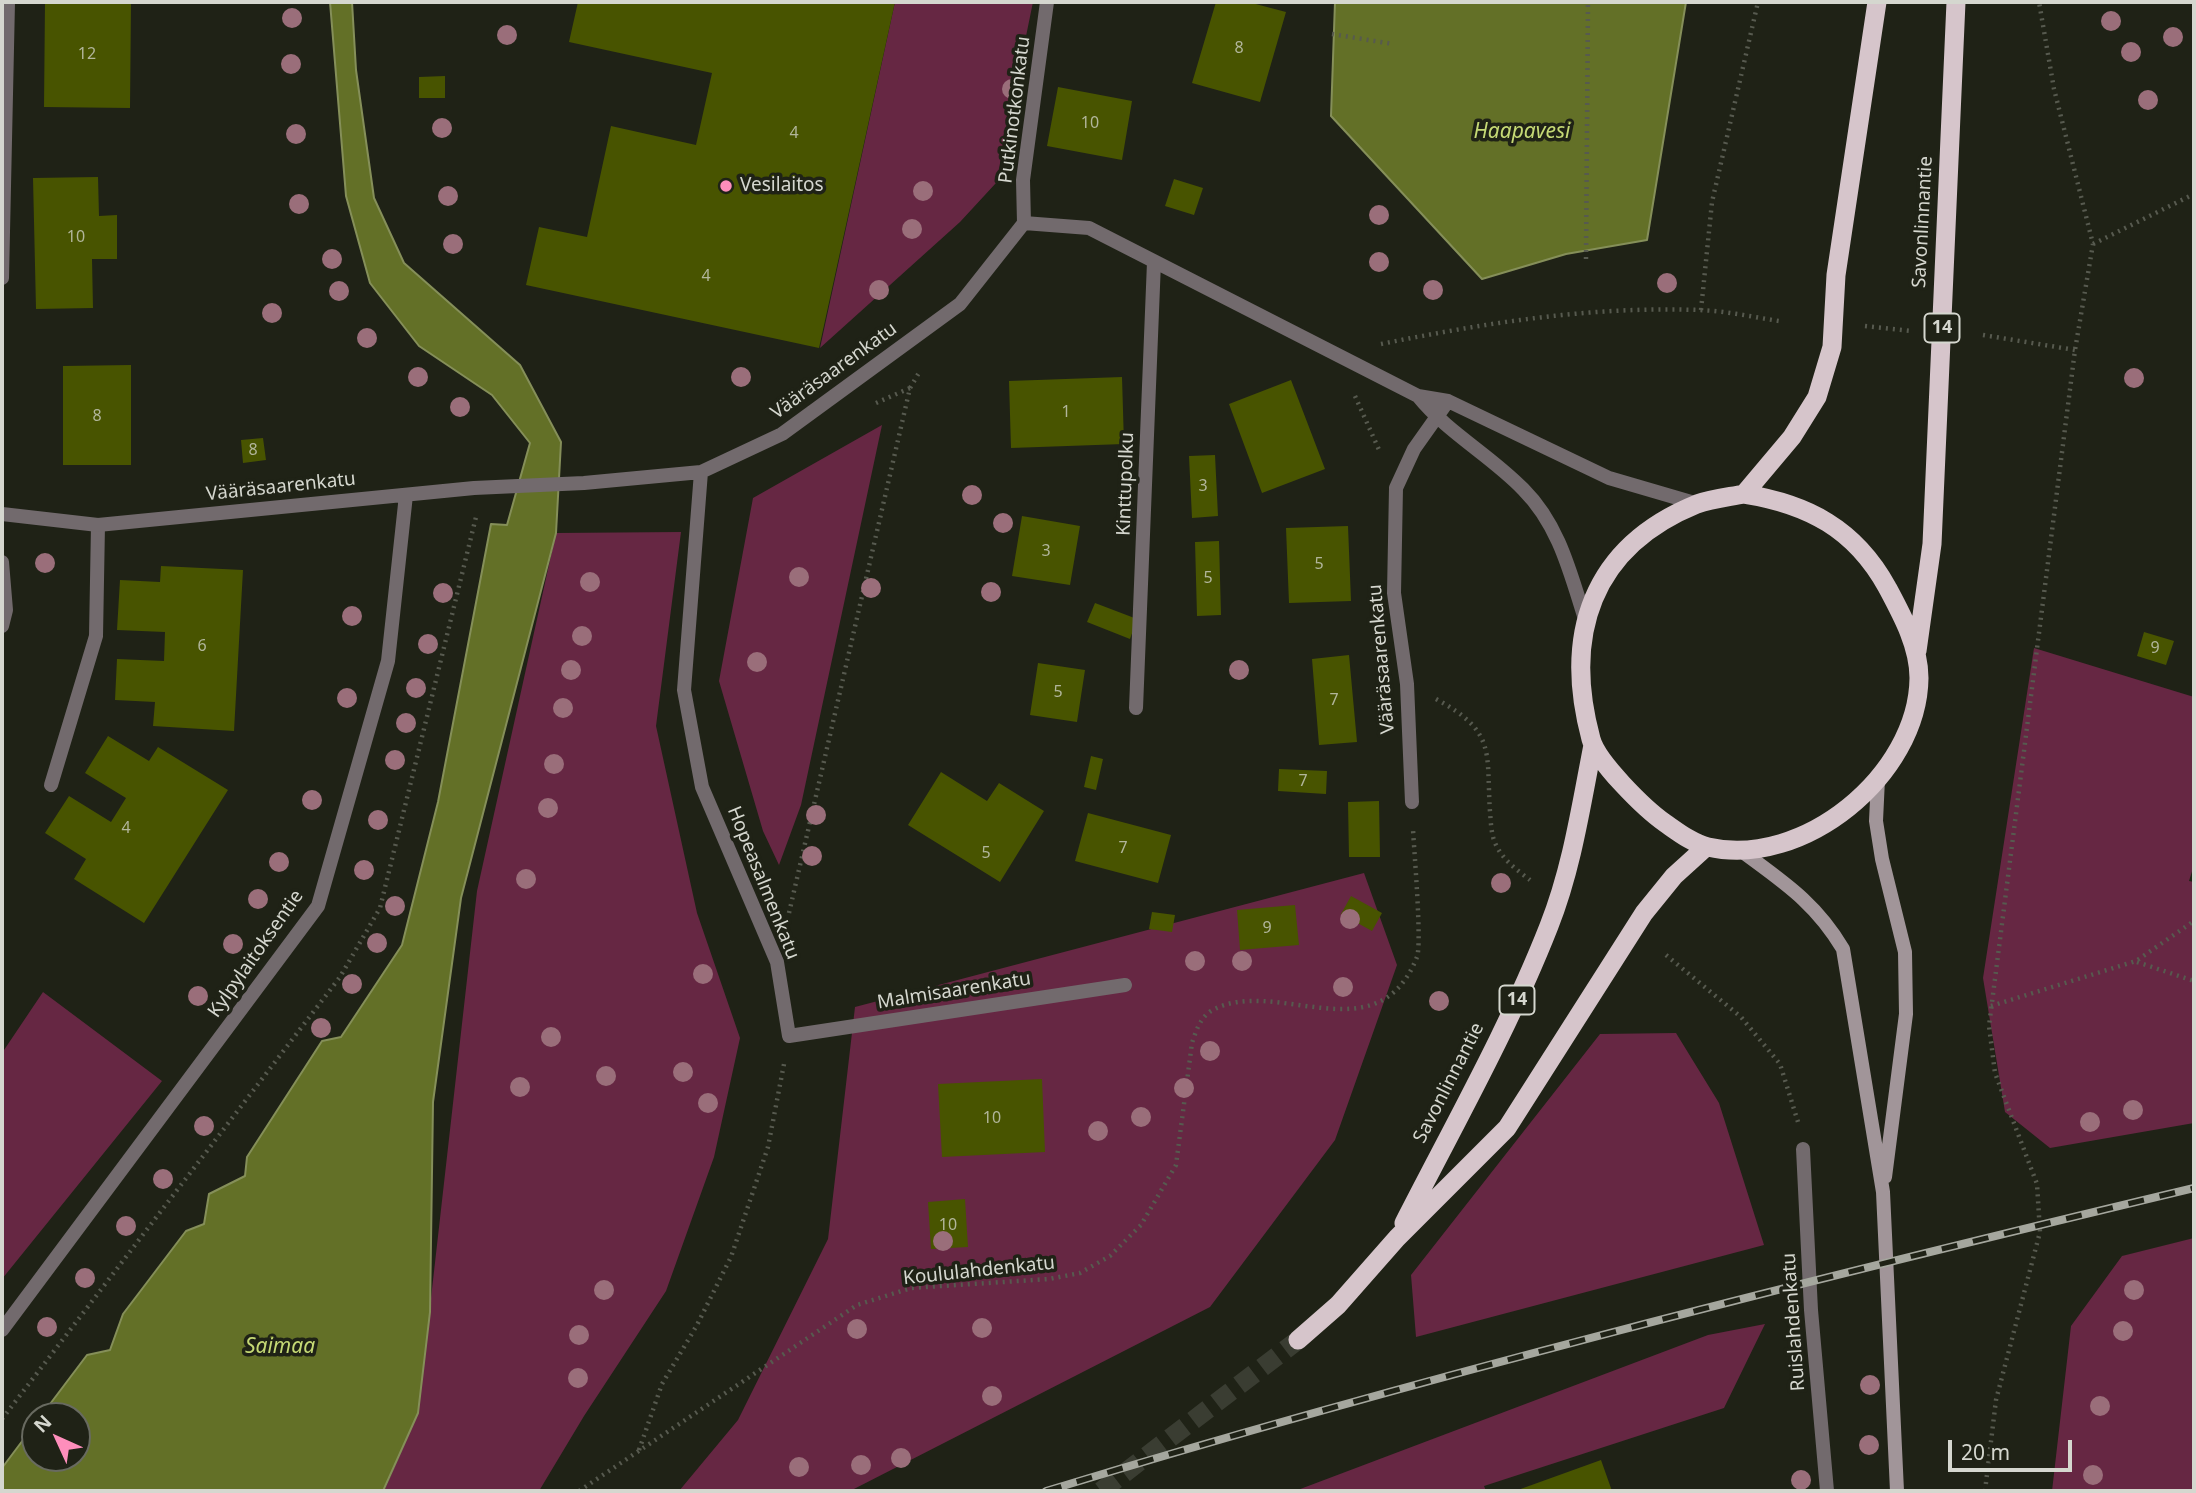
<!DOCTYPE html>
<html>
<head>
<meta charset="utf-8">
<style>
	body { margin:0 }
	#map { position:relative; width:2196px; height:1493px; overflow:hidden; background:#1f2216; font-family:"Noto Sans",sans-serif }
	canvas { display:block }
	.frame { position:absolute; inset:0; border:4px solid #d5d7cf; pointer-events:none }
	.north { position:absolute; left:21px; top:1402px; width:70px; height:70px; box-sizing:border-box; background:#1f2216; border:2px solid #686a60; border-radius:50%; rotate:315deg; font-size:19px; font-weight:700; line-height:28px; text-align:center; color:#d5d7cf }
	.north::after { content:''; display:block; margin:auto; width:24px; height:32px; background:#fe8ebb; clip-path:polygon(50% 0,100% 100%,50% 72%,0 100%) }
	.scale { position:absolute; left:1948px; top:1440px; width:124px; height:32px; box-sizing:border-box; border:4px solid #d5d7cf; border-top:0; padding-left:9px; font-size:21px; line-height:24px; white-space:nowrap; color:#d5d7cf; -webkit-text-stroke:5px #1f2216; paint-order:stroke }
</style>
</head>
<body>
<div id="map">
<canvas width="2196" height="1493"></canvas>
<div class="frame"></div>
<div class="north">N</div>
<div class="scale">20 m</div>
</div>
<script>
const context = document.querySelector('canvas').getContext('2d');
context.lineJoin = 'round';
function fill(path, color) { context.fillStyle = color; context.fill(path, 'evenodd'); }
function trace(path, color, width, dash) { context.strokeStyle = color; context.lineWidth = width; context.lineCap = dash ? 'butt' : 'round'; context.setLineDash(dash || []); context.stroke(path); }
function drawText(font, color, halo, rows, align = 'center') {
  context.font = font + ' "Noto Sans",sans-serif'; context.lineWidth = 7; context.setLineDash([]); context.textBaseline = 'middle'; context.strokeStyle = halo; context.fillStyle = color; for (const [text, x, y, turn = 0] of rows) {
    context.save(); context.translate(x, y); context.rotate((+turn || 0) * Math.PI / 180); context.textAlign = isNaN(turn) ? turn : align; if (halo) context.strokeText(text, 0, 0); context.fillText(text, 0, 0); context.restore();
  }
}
fill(new Path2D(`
	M895 2H1033L996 183 960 222 820 348Z
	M882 425 801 805 779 865 763 831 719 681 753 498Z
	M681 532 656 726 697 913 740 1038 714 1157 666 1291 584 1416 539 1491H384L418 1413 477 891 556 533Z
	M2034 648 2194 697V865L2189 881 2194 882V1123L2050 1148 2005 1112 1983 978Z
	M1364 873 1397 965 1335 1140 1210 1307 850 1491H679L738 1420 828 1239 855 1007Z
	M43 992 162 1081 2 1279V1053Z
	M1676 1033 1719 1103 1764 1245 1416 1337 1411 1275 1600 1034Z
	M2194 1238V1491H2052L2071 1326 2122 1256Z
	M1765 1324 1724 1408 1484 1486 1486 1491H1295L1708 1335Z`), '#662743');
const water = new Path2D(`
	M330 2H352L356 70 374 198 404 263 520 365 561 442 556 533 461 898 433 1102 430 1312 418 1413 383 1491H2V1468L35 1424V1458H77V1416H41L87 1355 110 1350 123 1314 186 1231 204 1224 209 1194 245 1176 247 1157 322 1041 341 1037 402 945 438 802 491 524 507 525 530 443 492 395 419 346 370 283 346 196Z
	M1335 2H1686L1647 240 1566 254 1482 279 1331 116Z`);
fill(water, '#637027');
trace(water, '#858f59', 2);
fill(new Path2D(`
	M45 2H131L130 108 44 107Z
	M578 2H895L819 348 526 285 539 227 587 237 611 126 696 145 712 73 569 42Z
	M1216 2H1248L1286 12 1260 102 1192 83Z
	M445 76V98H419V77Z
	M1058 87 1132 101 1122 160 1047 146Z
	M98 177 99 216 117 215V259H92L93 308 36 309 33 178Z
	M1174 179 1203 188 1194 215 1165 206Z
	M131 365V465H63V366Z
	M1122 377 1124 444 1011 448 1009 381Z
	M1291 380 1325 469 1262 493 1229 404Z
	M263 438 266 460 243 463 241 440Z
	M1215 455 1218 516 1192 518 1189 456Z
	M1022 516 1080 526 1070 585 1012 576Z
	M1348 526 1351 601 1289 603 1286 528Z
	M1219 541 1221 615 1197 616 1195 542Z
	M161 566 243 570 234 731 153 726 155 702 115 700 117 659 164 661 165 632 117 630 120 580 160 582Z
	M1095 603 1137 619 1130 639 1087 622Z
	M2144 632 2174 641 2166 665 2137 656Z
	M1349 655 1357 742 1319 745 1312 659Z
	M1038 663 1085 670 1077 722 1030 715Z
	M108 736 149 761 158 747 228 790 144 923 74 879 86 859 45 833 69 796 111 822 126 798 85 773Z
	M1091 756 1103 759 1096 790 1084 787Z
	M1279 769 1327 771 1326 794 1278 791Z
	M941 772 987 801 999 783 1044 811 1000 882 908 825Z
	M1379 801 1380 857H1349L1348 802Z
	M1088 813 1171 835 1158 883 1075 861Z
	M1351 896 1382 913 1372 931 1341 914Z
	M1295 905 1299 945 1240 950 1237 910Z
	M1152 912 1175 915 1172 932 1149 929Z
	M1042 1079 1045 1152 942 1157 938 1084Z
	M965 1199 968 1247 931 1249 928 1202Z
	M1601 1460 1612 1491H1515Z`), '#485400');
trace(new Path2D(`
	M1101 1491 1298 1340`), '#3a3d32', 19, [19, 10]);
trace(new Path2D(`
	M1332 34 1393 44
	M2093 244 2194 194
	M1586 259 1588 2
	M1701 310 1712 202 1758 2
	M1865 326 1912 331
	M1983 335 2075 350
	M1381 344C1485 323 1592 306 1699 310 1726 311 1753 317 1779 321
	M1355 396 1380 452
	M876 403 910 388
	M1436 699C1497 732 1486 752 1490 812 1491 823 1491 835 1496 845 1503 860 1517 870 1530 880
	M789 913 910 388 920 371
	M1666 955 1741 1017 1780 1064 1798 1122
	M2137 962 2194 981
	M1991 1006 2136 961 2194 921
	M2 1419 340 977 380 908 476 517
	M639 1450 662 1384 697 1325 731 1257 768 1147 784 1064
	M579 1491 857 1305 911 1288 1049 1279 1080 1273 1110 1256 1141 1225 1176 1165 1192 1043C1196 1031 1200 1018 1211 1011 1274 974 1377 1058 1417 957 1422 943 1414 850 1413 829
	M1985 1491 1996 1400 2040 1232 2037 1184 1995 1073 1989 1026 2075 350 2093 244 2054 89 2039 2`), '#575a4f', 4.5, [2, 5]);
trace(new Path2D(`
	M51 785 96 636 98 525`), '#726a6d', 14);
trace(new Path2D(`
	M1024 223 1023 180 1047 2
	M2 278 8 2
	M1418 396 1448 401 1609 478 1698 504
	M701 472 684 690 702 787 777 962 789 1036 1125 985
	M2 514 98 525 474 488 584 483 701 472 782 434 960 304 1024 223 1089 228 1418 396C1448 433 1490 455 1523 489 1559 525 1570 572 1585 619
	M2 562 6 610 2 626
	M1136 708 1154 262
	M1412 802 1407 684 1394 593 1396 488 1414 449 1448 401
	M1803 1149 1811 1310 1827 1491
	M2 1330 318 906 388 661 406 495`), '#726a6d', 14);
trace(new Path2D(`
	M1878 779 1876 821 1882 859 1905 952 1906 1014 1885 1177
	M1740 850C1783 882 1815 902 1843 949L1883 1192 1897 1491`), '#a19599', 14);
trace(new Path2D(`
	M1744 494C1808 504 1855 529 1887 587 1902 615 1919 646 1919 678 1918 775 1803 869 1708 847 1692 843 1678 832 1665 823 1645 809 1597 762 1591 739 1563 635 1591 547 1697 504 1711 499 1729 497 1744 494Z
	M1744 494 1792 437 1817 397 1832 347 1836 275 1877 2
	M1917 651 1932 544 1956 2
	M1404 1223C1454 1125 1509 1028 1549 926 1572 868 1581 806 1593 745
	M1298 1340 1338 1305 1397 1238 1507 1128 1644 913 1674 876 1706 847`), '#d6c5cb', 19);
const rail = new Path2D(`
	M1046 1491C1425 1376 1809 1280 2194 1188`);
trace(rail, '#a5a79e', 8);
trace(rail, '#1f2216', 5, [16]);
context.fillStyle = '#9a6e7a';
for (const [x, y] of [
	[292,18],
	[2111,21],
	[507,35],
	[2173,37],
	[2131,52],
	[291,64],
	[1012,89],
	[2148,100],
	[442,128],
	[296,134],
	[923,191],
	[448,196],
	[299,204],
	[1379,215],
	[912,229],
	[453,244],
	[332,259],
	[1379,262],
	[1667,283],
	[879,290],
	[1433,290],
	[339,291],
	[272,313],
	[367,338],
	[418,377],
	[741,377],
	[2134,378],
	[460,407],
	[972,495],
	[1003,523],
	[45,563],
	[799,577],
	[590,582],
	[871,588],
	[991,592],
	[443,593],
	[352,616],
	[582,636],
	[428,644],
	[757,662],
	[571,670],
	[1239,670],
	[416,688],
	[347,698],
	[563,708],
	[406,723],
	[395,760],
	[554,764],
	[312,800],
	[548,808],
	[816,815],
	[378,820],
	[812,856],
	[279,862],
	[364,870],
	[526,879],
	[1501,883],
	[258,899],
	[395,906],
	[1350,919],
	[377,943],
	[233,944],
	[1195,961],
	[1242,961],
	[703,974],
	[352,984],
	[1343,987],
	[198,996],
	[1439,1001],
	[321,1028],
	[551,1037],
	[1210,1051],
	[683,1072],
	[606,1076],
	[520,1087],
	[1184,1088],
	[708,1103],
	[2133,1110],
	[1141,1117],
	[2090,1122],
	[204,1126],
	[1098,1131],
	[163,1179],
	[126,1226],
	[943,1241],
	[85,1278],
	[604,1290],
	[2134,1290],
	[47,1327],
	[982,1328],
	[857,1329],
	[2123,1331],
	[579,1335],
	[578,1378],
	[1870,1385],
	[992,1396],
	[2100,1406],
	[1869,1445],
	[901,1458],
	[861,1465],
	[799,1467],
	[2093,1475],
	[1801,1480]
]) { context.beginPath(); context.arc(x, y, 10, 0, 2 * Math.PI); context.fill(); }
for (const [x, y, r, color] of [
	[726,186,7,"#fe8ebb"]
]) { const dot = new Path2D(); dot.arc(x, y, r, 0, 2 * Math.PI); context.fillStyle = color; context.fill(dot); trace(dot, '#1f2216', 2.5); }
drawText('16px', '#b2b69b', null, [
	["8",1239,48],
	["12",87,54],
	["10",1090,123],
	["4",794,133],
	["10",76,237],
	["4",706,276],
	["1",1066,412],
	["8",97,416],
	["8",253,450],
	["3",1203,486],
	["3",1046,551],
	["5",1319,564],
	["5",1208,578],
	["6",202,646],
	["9",2155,648],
	["5",1058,692],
	["7",1334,700],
	["7",1303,781],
	["4",126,828],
	["7",1123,848],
	["5",986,853],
	["9",1267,928],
	["10",992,1118],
	["10",948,1225]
]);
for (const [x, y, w] of [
	[1942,328,35],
	[1517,1000,35]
]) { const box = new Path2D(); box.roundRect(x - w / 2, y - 14.5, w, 29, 5); context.fillStyle = '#1f2216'; context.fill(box); trace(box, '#d5d7cf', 2); }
drawText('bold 18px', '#d5d7cf', null, [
	["14",1942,328],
	["14",1517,1000]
]);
drawText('19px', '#d5d7cf', '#1f2216', [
	["Putkinotkonkatu",1015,110,-83],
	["Savonlinnantie",1923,222,-87],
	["Vääräsaarenkatu",834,371,-36],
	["Kinttupolku",1126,484,-88],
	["Vääräsaarenkatu",281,487,-6],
	["Vääräsaarenkatu",1382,659,-95],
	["Hopeasalmenkatu",763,883,68],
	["Kylpylaitoksentie",256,954,-55],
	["Malmisaarenkatu",954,991,-9],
	["Savonlinnantie",1449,1083,-63],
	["Koululahdenkatu",979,1271,-6],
	["Ruislahdenkatu",1794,1322,-94]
]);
drawText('19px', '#d5d7cf', '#1f2216', [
	["Vesilaitos",740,186]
], 'left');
drawText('italic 21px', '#c5d975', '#1f2216', [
	["Haapavesi",1522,132],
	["Saimaa",280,1347]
]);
</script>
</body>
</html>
